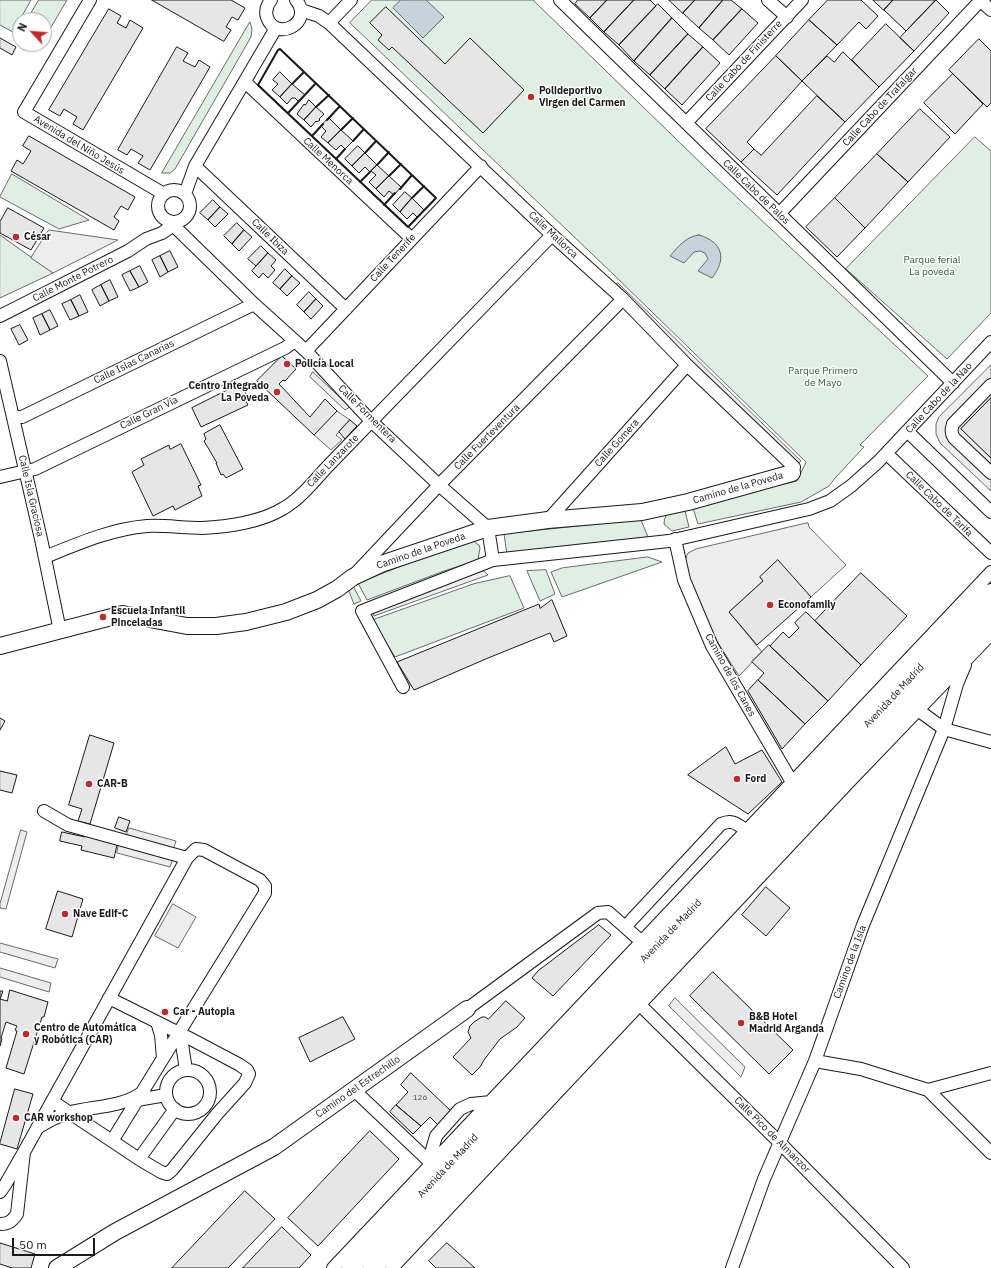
<!DOCTYPE html>
<html>
<head>
<meta charset="utf-8">
<style>
	body { margin:0 }
	#map { position:relative; width:991px; height:1268px; overflow:hidden; background:#fff; font-family:"IBM Plex Sans",sans-serif }
	canvas { display:block }
	.north { position:absolute; left:12px; top:12px; width:40px; height:40px; box-sizing:border-box; background:#fff; border:1px solid #a3a3a3; border-radius:50%; rotate:296deg; font-size:11px; font-weight:700; line-height:16px; text-align:center; color:#1a1a1a }
	.north::after { content:''; display:block; margin:auto; width:14px; height:18px; background:#c62828; clip-path:polygon(50% 0,100% 100%,50% 72%,0 100%) }
	.scale { position:absolute; left:12px; top:1238px; width:83px; height:18px; box-sizing:border-box; border:2px solid #1a1a1a; border-top:0; padding-left:5px; font-size:12px; line-height:14px; white-space:nowrap; color:#1a1a1a; -webkit-text-stroke:3px #fff; paint-order:stroke }
</style>
</head>
<body>
<div id="map">
<canvas width="991" height="1268"></canvas>
<div class="north">N</div>
<div class="scale">50 m</div>
</div>
<script>
const context = document.querySelector('canvas').getContext('2d');
context.lineJoin = 'round';
function fill(path, color) { context.fillStyle = color; context.fill(path, 'evenodd'); }
function trace(path, color, width, dash) { context.strokeStyle = color; context.lineWidth = width; context.lineCap = dash ? 'butt' : 'round'; context.setLineDash(dash || []); context.stroke(path); }
function drawText(font, color, halo, rows, align = 'center') {
  context.font = font + ' "IBM Plex Sans",sans-serif'; context.lineWidth = 3; context.setLineDash([]); context.textBaseline = 'middle'; context.strokeStyle = halo; context.fillStyle = color; for (const [text, x, y, turn = 0] of rows) {
    context.save(); context.translate(x, y); context.rotate((+turn || 0) * Math.PI / 180); context.textAlign = isNaN(turn) ? turn : align; if (halo) context.strokeText(text, 0, 0); context.fillText(text, 0, 0); context.restore();
  }
}
const green = new Path2D(`
	M0 0H31L13 32 0 25Z
	M39 0H67L44 39V20H27Z
	M372 0H533L710 172 928 376 860 445 864 447 836 477 829 486 801 502 698 524 692 505 797 481 806 462 612 273 350 23Z
	M250 22 252 29 251 37 175 169 170 173H162Z
	M975 137 991 151V313L947 359 846 269Z
	M12 174 89 220 59 229 0 197Z
	M0 235 53 273 0 298Z
	M684 507 689 527 672 531 664 524C664 511 674 510 684 507Z
	M641 520 648 537 507 554 504 534Z
	M473 541 479 545 480 548 478 560 444 571 367 600 358 583 442 550Z
	M648 557 662 562 562 597 551 572 562 568Z
	M546 570 555 594 540 601 527 571Z
	M510 576 524 608 395 657 372 620 473 584Z
	M353 586 361 601 354 604 348 589Z`);
fill(green, '#e0efe3');
trace(green, '#6a6a6a', 1);
const parking = new Path2D(`
	M49 230 118 240 53 273 31 258Z
	M618 283 801 461 794 467 608 291Z
	M991 365V398L961 429 991 458V491L940 443 936 434V424L939 417Z
	M313 372 350 407 345 410 310 377Z
	M337 411 350 420 336 435 342 440 331 450 314 435Z
	M808 523 809 527 846 565 811 597 760 577 763 581 729 612 762 652 739 676 710 630 686 570 685 560 688 553 696 549Z
	M484 571 488 575 374 616 372 610 432 586Z
	M129 828 176 841 173 850 126 837Z
	M21 830 27 832 6 909 0 908V904Z
	M119 844 173 858 170 867 117 853Z
	M173 904 196 917 178 948 155 936Z
	M0 943 58 959 55 968 0 952Z
	M0 968 51 983 49 992 0 977Z
	M675 998 745 1067 741 1077 669 1006Z`);
fill(parking, '#ededed');
trace(parking, '#6a6a6a', 1);
const water = new Path2D(`
	M401 0H426L444 17 423 38 393 8Z
	M699 235C723 242 727 259 712 278L698 271 708 259 705 253 700 251 694 252 684 263 670 256C679 246 685 237 699 235Z`);
fill(water, '#c6d2dc');
trace(water, '#6a6a6a', 1);
const building = new Path2D(`
	M152 0H231L245 8 238 20 232 17 226 27 231 30 224 41Z
	M578 0H607L590 18 575 4Z
	M607 0H634L604 32 590 18Z
	M634 0H650L656 6 619 45 604 32Z
	M669 0H695L683 13Z
	M695 0H723L699 28 683 13Z
	M723 0H731L742 9 713 40 699 28Z
	M828 0H861L878 16 866 29 859 22 837 45 809 20Z
	M873 0H893L884 10Z
	M893 0H936L906 31 884 10Z
	M936 0 949 13 914 51 900 38Z
	M658 4 672 18 634 61 619 45Z
	M386 7 445 64 470 38 524 90 483 133 392 47 389 50 378 40 382 35 370 23Z
	M109 9 121 16 117 23 126 28 130 20 143 28 83 130 73 124 77 117 64 109 60 116 49 110Z
	M742 9 758 23 729 55 713 40Z
	M672 18 688 34 650 75 634 61Z
	M809 20 837 45 802 81 776 56Z
	M886 24 914 51 879 87 852 60Z
	M688 34 703 47 665 89 650 75Z
	M0 38 16 47 12 55 0 48Z
	M979 39 991 51V103L987 107 949 70Z
	M177 47 188 53 183 61 195 67 199 60 210 67 150 170 138 163 143 156 131 149 127 155 118 150Z
	M703 47 720 63 682 105 665 89Z
	M843 52 879 87 845 122 802 81 827 56 834 62Z
	M776 56 802 81 747 142 754 149 741 162 706 129Z
	M280 72 292 84 280 97 272 90 278 84 273 80Z
	M953 74 983 104 955 134 924 103Z
	M292 84 305 95 299 102 295 98H292L287 104 280 97Z
	M817 96 845 122 777 195 741 162 754 149 761 155Z
	M309 100 316 107 304 120 297 114 304 104 305 105Z
	M316 107 324 114 319 119 320 120 317 122 316 121 311 127 304 120Z
	M920 109 950 137 908 182 877 154Z
	M329 118 341 130 328 143 321 137 326 131 321 126Z
	M341 130 353 141 345 149 341 145 336 150 328 143Z
	M29 136 135 197 128 210 121 206 114 217 119 221 114 230 11 171 17 160 23 164 31 151 23 146Z
	M358 146 365 153 352 166 345 159Z
	M365 153 377 165 370 172 365 167 359 173 352 166Z
	M877 154 908 182 865 228 835 198Z
	M377 165 389 176 376 189 369 182 376 175 371 171Z
	M389 176 401 187 394 195 389 191 384 197 376 189Z
	M405 192 412 198 400 212 393 205Z
	M412 198 424 210 417 217 413 213 407 219 400 212Z
	M835 198 865 228 837 257 806 227Z
	M213 200 220 207 208 220 200 213Z
	M220 207 228 214 215 227 208 220Z
	M8 208 44 228 31 250 0 233V222Z
	M237 223 244 230 232 244 224 236Z
	M244 230 252 237 239 251 232 244Z
	M261 246 268 253 256 266 248 259Z
	M170 251 178 267 168 272 160 256Z
	M268 253 276 260 271 266 275 270 268 278 263 273 259 278 252 271Z
	M160 256 168 272 160 277 152 260Z
	M140 266 148 282 139 287 130 271Z
	M285 269 292 276 280 289 273 283Z
	M130 271 139 287 130 291 122 275Z
	M292 276 300 283 287 296 280 289Z
	M110 280 118 297 109 301 101 285Z
	M101 285 109 301 100 306 92 290Z
	M309 292 316 299 304 312 297 305Z
	M80 295 88 312 79 316 71 300Z
	M316 299 323 306 311 319 304 312Z
	M71 300 79 316 70 320 62 304Z
	M50 310 58 326 50 330 42 314Z
	M42 314 50 330 40 335 33 318Z
	M20 325 28 340 19 345 11 329Z
	M282 356 296 369 285 381 283 380 279 384 310 417 325 399 337 411 314 435 257 381Z
	M238 385 240 389 244 388 248 400 246 401 248 405 201 427 192 408Z
	M991 398V458L961 429Z
	M350 420 357 426 345 439 339 432Z
	M220 425 243 469 226 478 223 474 221 475 216 463H217L204 441 206 439 204 434Z
	M181 444 201 485 198 486 202 496 175 510 173 506 153 516 132 472 144 465 141 459 169 445 170 449Z
	M778 560 811 597 757 645 729 612 763 581 760 577Z
	M861 573 907 616 861 665 815 621Z
	M552 600 567 636 554 642 550 633 488 658 414 690 397 662 539 604 540 608Z
	M806 612 861 665 828 701 770 646 783 632 789 638 799 628 795 623Z
	M769 645 828 701 805 724 758 680 764 673 752 662Z
	M758 680 805 724 782 749 748 691Z
	M0 718 5 721 0 730Z
	M90 735 114 743 90 824 78 821 82 809 69 805Z
	M726 747 735 764 762 750 782 782 748 814 688 775Z
	M0 771 17 775 12 793 0 790Z
	M119 817 130 821 126 832 115 828Z
	M62 832 85 837 87 834 118 841 114 858 81 850 82 846 60 841Z
	M766 887 790 908 766 936 742 915Z
	M58 891 83 899 72 937 46 929Z
	M599 925 611 935 553 996 532 978 538 971Z
	M713 972 793 1050 769 1074 690 996Z
	M10 990 48 1002 44 1017H42L24 1074 6 1068 17 1031 15 1030 17 1026 6 1022 1 1038 2 1039 0 1046V991H3L0 999 7 1001Z
	M506 1001 525 1018 517 1027 500 1039 484 1060 480 1067 472 1075 453 1057 471 1038 468 1032 470 1026 474 1022 482 1017H485L488 1019Z
	M163 1009 169 1012 167 1016 161 1013Z
	M343 1017 355 1039 310 1062 299 1038Z
	M411 1073 451 1111 438 1125 430 1117 421 1126 396 1105 408 1092 401 1085Z
	M15 1089 33 1094 17 1149 0 1144Z
	M396 1105 421 1126 413 1134 390 1112Z
	M370 1131 399 1159 318 1246 288 1218Z
	M245 1191 275 1219 228 1268H172Z
	M282 1227 311 1255 299 1268H243Z
	M0 1243 35 1254 31 1268H12L0 1264Z
	M447 1243 475 1268H436L429 1261Z`);
fill(building, '#e6e6e6');
trace(building, '#1a1a1a', 1);
const minor = new Path2D(`
	M90 0 24 112 164 194
	M271 0C267 5 265 11 267 17 275 43 315 23 296 0
	M560 0 953 383
	M768 0 787 17
	M980 0 991 10
	M301 10 319 16 329 23 552 235 623 299 687 365 794 467 792 473
	M329 23 351 0
	M245 82 412 239
	M686 123 802 0
	M195 166 346 309
	M158 206a16 16 0 1 1 32 0a16 16 0 1 1-32 0Z
	M185 194 195 166 276 28
	M779 214 981 0
	M173 225 254 304 306 351 371 421 439 485 488 528 493 560
	M0 316 128 251 146 239 162 233 178 222
	M306 351 481 166
	M0 361 41 539 60 631
	M991 385 953 424C951 430 951 433 954 438L991 473
	M13 417H22L254 304
	M907 431 991 512
	M887 454 991 553
	M0 477 35 469 285 348 295 341
	M548 520 687 365
	M675 539 684 580 712 646 792 782
	M45 557C77 544 111 529 147 526 165 525 183 528 202 528 227 527 262 522 284 508 301 498 315 480 328 466L552 235
	M356 573 439 485 623 299
	M403 687 362 611 493 560 669 541 809 509 830 501 851 486 878 462 991 342
	M918 710 944 729 991 742
	M44 811 68 825 187 858
	M625 927 721 824C733 819 736 824 746 830
	M640 1005 780 1143 903 1268
	M467 1009 598 913 608 912 642 942
	M157 1022 161 1035 163 1058
	M179 1032 182 1044 186 1070
	M815 1061 861 1069 928 1090 991 1073
	M166 1092a22 22 0 1 1 44 0a22 22 0 1 1-44 0Z
	M354 1090 431 1163
	M928 1090 991 1153
	M137 1100 166 1095
	M52 1101 139 1159 161 1172 167 1174 172 1170 217 1114 245 1083 249 1074 247 1070 240 1065 189 1038 109 998
	M37 1128C47 1122 57 1116 68 1113 92 1106 119 1108 140 1094
	M24 1152 187 858 196 849 204 850 260 880 265 886V893L112 1141
	M139 1159 175 1109
	M431 1163 432 1150 436 1136 460 1109 471 1104 491 1102
	M0 1192 5 1185 24 1152 17 1214C12 1221 9 1224 0 1224
	M333 1268 991 572
	M392 1268 848 783 991 634
	M732 1268 764 1179 815 1061 863 925 944 729 957 684 965 665`);
const major = new Path2D(`
	M0 646 123 614 187 626H216L246 622 286 612 317 600 337 589 353 577 381 564 488 528 548 520 642 512 688 502 792 473
	M57 1268 115 1232 274 1147 467 1009`);
const highway = new Path2D(`
	M351 1268 991 593
	M373 1268 991 615`);
trace(minor, '#1a1a1a', 14);
trace(major, '#1a1a1a', 18);
trace(highway, '#1a1a1a', 20);
trace(minor, '#fff', 12);
trace(major, '#fff', 16);
trace(highway, '#fff', 18);
trace(new Path2D(`
	M280 49 436 198 408 227 258 85 278 50Z
	M292 84 304 72
	M316 107 329 95
	M288 113 316 83
	M327 120 340 106
	M341 130 353 118
	M312 136 323 124
	M353 141 364 129
	M365 153 376 141
	M336 159 345 149
	M377 165 389 152
	M389 176 401 164
	M360 182 370 172
	M400 189 412 175
	M412 198 424 186
	M384 205 395 193`), '#1a1a1a', 2);
for (const [x, y, r, color] of [
	[531,97,4,"#c62828"],
	[16,237,4,"#c62828"],
	[287,364,4,"#c62828"],
	[277,392,4,"#c62828"],
	[770,605,4,"#c62828"],
	[103,617,4,"#c62828"],
	[737,779,4,"#c62828"],
	[89,784,4,"#c62828"],
	[65,914,4,"#c62828"],
	[165,1012,4,"#c62828"],
	[741,1023,4,"#c62828"],
	[26,1034,4,"#c62828"],
	[16,1118,4,"#c62828"]
]) { const dot = new Path2D(); dot.arc(x, y, r, 0, 2 * Math.PI); context.fillStyle = color; context.fill(dot); trace(dot, '#fff', 1.5); }
drawText('8px', '#4d4d4d', null, [
	["126",420,1098]
]);
drawText('10px', '#1a1a1a', '#fff', [
	["Calle Cabo de Finisterre",744,61,-47],
	["Calle Cabo de Trafalgar",880,107,-47],
	["Avenida del Niño Jesús",79,145,31],
	["Calle Menorca",328,161,43],
	["Calle Cabo de Palos",756,192,44],
	["Calle Mallorca",553,235,43],
	["Calle Ibiza",270,237,44],
	["Calle Tenerife",393,258,-47],
	["Calle Monte Potrero",73,279,-27],
	["Calle Islas Canarias",134,362,-26],
	["Calle Cabo de la Nao",939,398,-47],
	["Calle Gran Vía",149,413,-26],
	["Calle Formentera",367,414,45],
	["Calle Fuerteventura",487,437,-45],
	["Calle Gomera",617,443,-48],
	["Calle Lanzarote",333,461,-46],
	["Camino de la Poveda",738,488,-16],
	["Calle Isla Graciosa",31,496,77],
	["Calle Cabo de Tarifa",939,504,44],
	["Camino de la Poveda",421,551,-19],
	["Camino de los Canes",730,675,61],
	["Avenida de Madrid",894,696,-47],
	["Avenida de Madrid",671,931,-46],
	["Camino de la Isla",850,962,-70],
	["Camino del Estrechillo",358,1087,-35],
	["Calle Pico de Almanzor",772,1135,45],
	["Avenida de Madrid",448,1166,-47]
]);
drawText('bold 10px', '#1a1a1a', '#fff', [
	["Polideportivo",539,91],
	["Virgen del Carmen",539,103],
	["César",24,237],
	["Policía Local",295,364],
	["Centro Integrado",269,386,"right"],
	["La Poveda",269,398,"right"],
	["Econofamily",778,605],
	["Escuela Infantil",111,611],
	["Pinceladas",111,623],
	["Ford",745,779],
	["CAR-B",97,784],
	["Nave Edif-C",73,914],
	["Car - Autopia",173,1012],
	["B&B Hotel",749,1017],
	["Madrid Arganda",749,1029],
	["Centro de Automática",34,1028],
	["y Robótica (CAR)",34,1040],
	["CAR workshop",24,1118]
], 'left');
drawText('10px', '#2b5a34', '#fff', [
	["Parque ferial",932,260],
	["La poveda",932,272],
	["Parque Primero",823,371],
	["de Mayo",823,383]
]);
</script>
</body>
</html>
